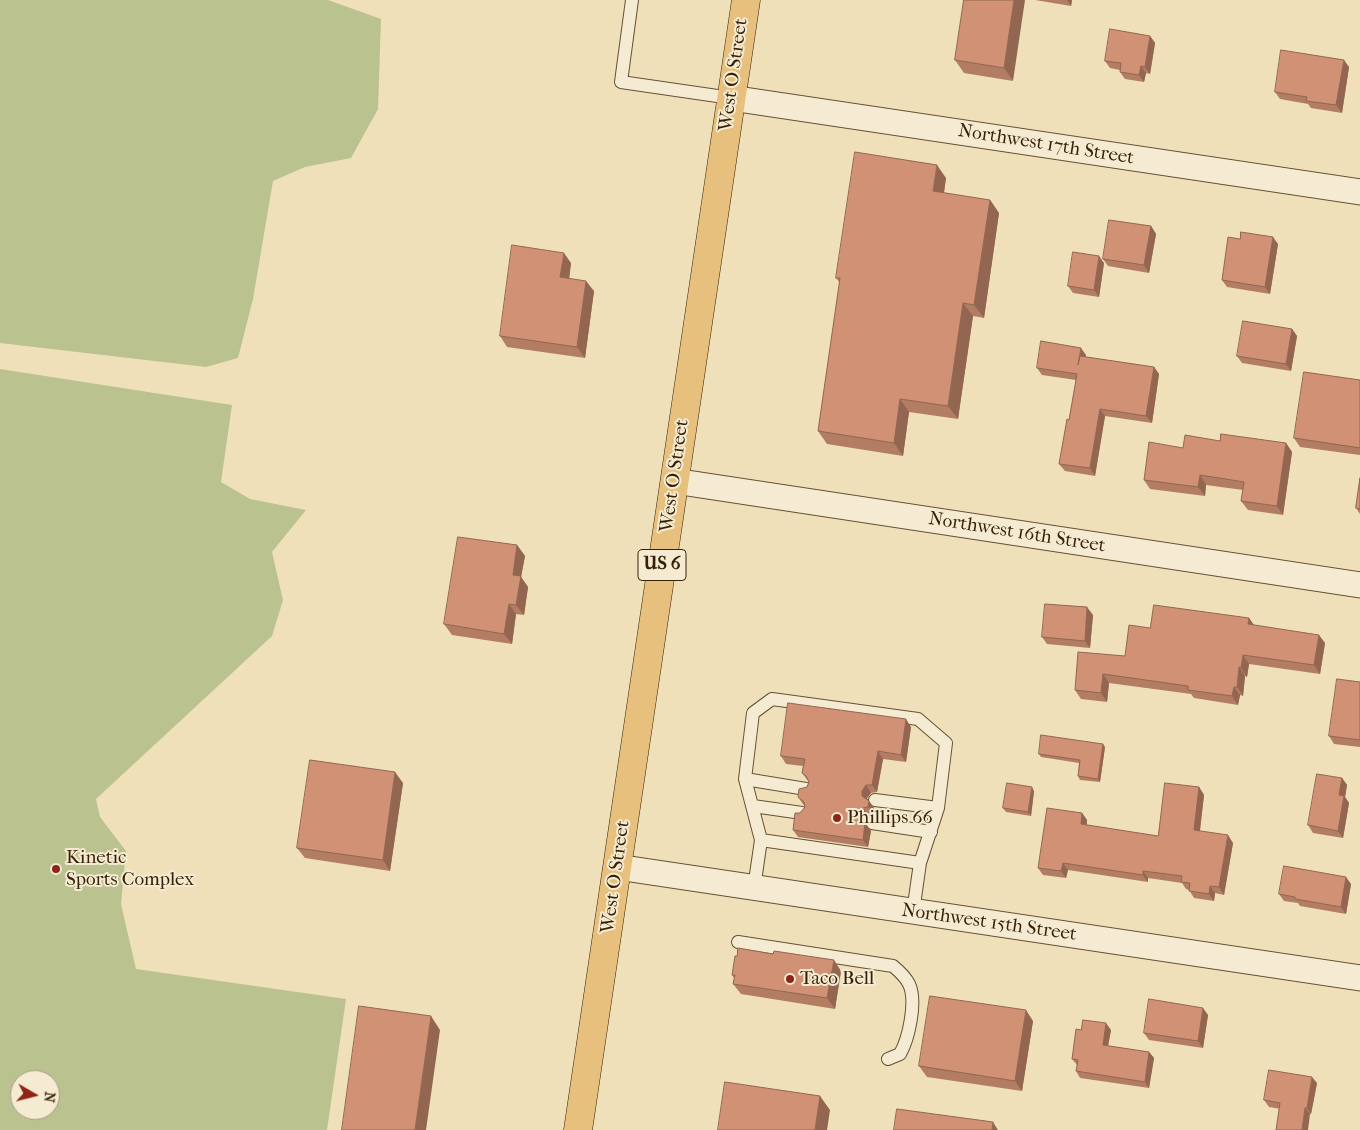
<!DOCTYPE html>
<html>
<head>
<meta charset="utf-8">
<style>
	body { margin:0 }
	#map { position:relative; width:1360px; height:1130px; overflow:hidden; background:#f0e0ba; font-family:"IM FELL French Canon",serif }
	canvas { display:block }
	.north { position:absolute; left:10px; top:1070px; width:50px; height:50px; box-sizing:border-box; background:#f5ebd2; border:1px solid #a99b81; border-radius:50%; rotate:98deg; font-size:14px; font-weight:700; line-height:20px; text-align:center; color:#362207 }
	.north::after { content:''; display:block; margin:auto; width:18px; height:22px; background:#8f2418; clip-path:polygon(50% 0,100% 100%,50% 72%,0 100%) }
</style>
</head>
<body>
<div id="map">
<canvas width="1360" height="1130"></canvas>
<div class="north">N</div>
</div>
<script>
const context = document.querySelector('canvas').getContext('2d');
context.lineJoin = 'round';
function fill(path, color) { context.fillStyle = color; context.fill(path, 'evenodd'); }
function trace(path, color, width, dash) { context.strokeStyle = color; context.lineWidth = width; context.lineCap = dash ? 'butt' : 'round'; context.setLineDash(dash || []); context.stroke(path); }
function drawText(font, color, halo, rows, align = 'center') {
  context.font = font + ' "IM FELL French Canon",serif'; context.lineWidth = 4; context.setLineDash([]); context.textBaseline = 'middle'; context.strokeStyle = halo; context.fillStyle = color; for (const [text, x, y, turn = 0] of rows) {
    context.save(); context.translate(x, y); context.rotate((+turn || 0) * Math.PI / 180); context.textAlign = isNaN(turn) ? turn : align; if (halo) context.strokeText(text, 0, 0); context.fillText(text, 0, 0); context.restore();
  }
}
fill(new Path2D(`
	M0 0H328L381 19 378 109 351 158 305 167 273 181 253 299 238 358 206 367 0 343Z
	M0 369 232 405 221 482 250 499 306 510 272 552 283 600 272 636 96 799 100 817 126 851 121 904 136 969 346 999 327 1130H0ZM20 1080H50V1110H20Z`), '#bac290');
const service = new Path2D(`
	M632 0 621 82 731 98
	M745 779 753 713 772 699 918 719 946 743 938 808
	M875 800 938 808 920 863 913 912
	M753 806 802 813
	M872 823 931 832
	M761 840 745 779 806 789
	M754 888 761 840 920 863
	M738 942 893 966C899 971 905 976 909 984 917 1001 909 1038 900 1054L888 1059`);
const minor = new Path2D(`
	M731 98 1360 192
	M674 481 1360 585
	M617 867 1360 978`);
const primary = new Path2D(`
	M578 1130 746 0`);
trace(service, '#645234', 14);
trace(minor, '#645234', 27);
trace(primary, '#362207', 29);
trace(service, '#f5ebd2', 12);
trace(minor, '#f5ebd2', 25);
trace(primary, '#e8c07d', 28);
fill(new Path2D(`
	M964 0 1013 81 964 73 955 60Z
	M1035 0H1072L1071 6Z
	M1150 36 1155 43 1150 74 1146 73 1144 82 1125 79 1120 72V70L1110 68 1105 61Z
	M1349 67 1342 113 1311 108 1308 104 1280 99 1275 92Z
	M946 178 944 193 990 200 999 213 984 318 973 316 958 419 909 412 903 456 827 444 818 431 840 283 836 278Z
	M1151 226 1156 234 1149 273 1108 266 1103 259Z
	M1240 239 1278 244 1270 294 1227 287 1222 280Z
	M571 263 569 278 594 291 585 358 507 347 500 336Z
	M1104 263 1099 297 1073 293 1068 286Z
	M1292 329 1297 336 1291 371 1242 363 1237 356Z
	M1086 355V357L1154 367 1159 374 1152 423 1105 416 1095 476 1065 471 1059 464 1069 420 1076 380 1042 375 1037 368Z
	M1360 380V455L1300 447 1294 438Z
	M1220 441 1286 443 1292 452 1283 515 1248 510 1241 501 1243 490 1206 485 1205 496 1150 489 1144 480 1183 448Z
	M1360 478V514L1356 508Z
	M517 545 525 556 521 577 528 587 524 615 516 614 512 644 452 635 444 624Z
	M1093 615 1090 648 1047 644 1042 637Z
	M1249 618 1254 625 1325 643 1320 674 1249 664 1247 677 1245 676 1243 696 1240 695 1238 705 1194 698 1191 694 1109 683 1107 702 1081 699 1075 690 1125 656 1150 628Z
	M1360 682V747L1334 744 1329 736Z
	M911 727 906 762 883 759 877 792 871 793 867 798 874 808 873 815 869 816 864 821 871 831 868 847 798 837 793 830 800 813 805 807 798 797 807 787 809 782 802 773 803 766 786 764 781 756Z
	M1105 747 1100 782 1080 780 1078 776 1079 763 1041 757 1039 754Z
	M1342 778 1347 785 1345 797 1349 803 1343 838 1313 833 1308 825Z
	M403 783 390 871 305 858 297 848Z
	M1199 787 1204 795 1200 831 1233 843 1224 895 1215 893 1214 901 1194 898 1189 890 1186 889 1182 883 1148 878V882L1068 870 1066 878 1043 875 1038 868 1082 813 1087 820V825L1158 836Z
	M1034 791 1031 816 1006 812 1003 808Z
	M1351 884 1346 914 1300 906 1298 903 1284 901 1279 894Z
	M841 971 835 1009 741 994 733 984 734 978 732 975Z
	M1208 1015 1203 1048 1149 1040 1144 1033Z
	M1033 1021 1022 1091 927 1077 919 1066Z
	M1081 1030H1111L1108 1046 1149 1052 1154 1058 1149 1088 1080 1078 1076 1071 1077 1065 1072 1059Z
	M1317 1083 1311 1114 1269 1107 1264 1100Z`), '#b37d64');
fill(new Path2D(`
	M1014 0H1025L1013 81 1004 68Z
	M1067 0H1072L1071 6Z
	M1150 36 1155 43 1150 74 1145 67Z
	M1344 60 1349 67 1342 113 1336 105Z
	M1141 66 1146 73 1144 82 1139 75Z
	M937 165 946 178 942 205 933 191Z
	M990 200 999 213 984 318 974 305Z
	M1151 226 1156 234 1149 273 1144 265Z
	M1273 237 1278 244 1270 294 1265 287Z
	M564 253 571 263 568 288 560 277Z
	M1099 256 1104 263 1099 297 1094 290Z
	M586 281 594 291 585 358 577 347Z
	M963 303 973 316 958 419 948 406Z
	M1292 329 1297 336 1291 371 1286 364Z
	M1081 348 1086 355 1083 373 1078 365Z
	M1154 367 1159 374 1152 423 1146 416Z
	M900 399 909 412 903 456 894 443Z
	M1100 409 1105 416 1095 476 1090 468Z
	M1286 443 1292 452 1283 515 1277 506Z
	M1200 475 1206 485 1205 496 1198 487Z
	M517 545 525 556 521 577 528 587 524 615 516 605 513 575Z
	M509 604 516 614 512 644 504 634Z
	M1087 607 1093 615 1090 648 1085 641Z
	M1249 618 1255 627 1248 624Z
	M1319 635 1325 643 1320 674 1314 665Z
	M1243 655 1249 664 1247 677 1241 668Z
	M1239 667 1245 676 1243 696 1237 687Z
	M1103 674 1109 683 1107 702 1101 693Z
	M1234 687 1240 695 1238 705 1232 696Z
	M906 719 911 727 906 762 901 755Z
	M1103 744 1105 747 1100 782 1098 779Z
	M878 751 883 759 877 792 872 785Z
	M395 772 403 783 390 871 383 860Z
	M1342 778 1347 785 1345 797 1349 803 1343 838 1338 831 1339 795Z
	M866 785 871 793 867 798 868 804 862 796V791Z
	M1032 787 1034 791 1031 816 1028 812Z
	M1199 787 1204 795 1199 837 1194 830Z
	M869 801 874 808 873 815 868 807Z
	M863 808 869 816 864 821 865 826 859 819V814Z
	M1082 813 1087 820 1086 831 1081 824Z
	M865 823 871 831 868 847 863 840Z
	M1228 835 1233 843 1224 895 1219 887Z
	M1063 863 1068 870 1066 878 1061 871Z
	M1143 871 1148 878V882L1143 875Z
	M1346 877 1351 884 1346 914 1341 907Z
	M1210 886 1215 893 1214 901 1209 894Z
	M834 960 841 971 835 1009 827 998Z
	M1203 1008 1208 1015 1203 1048 1198 1041Z
	M1026 1010 1033 1021 1022 1091 1015 1081Z
	M431 1016 440 1030 426 1130H415Z
	M1106 1023 1111 1030 1107 1051 1103 1045Z
	M1149 1052 1154 1058 1149 1088 1145 1082Z
	M1312 1077 1317 1083 1311 1114 1307 1108Z
	M820 1096 830 1110 827 1130H815Z
	M1305 1108 1310 1114 1308 1130H1302Z
	M993 1122 998 1130H992Z`), '#926651');
const building = new Path2D(`
	M964 0H1014L1004 68 955 60Z
	M1110 29 1150 36 1145 67 1141 66 1139 75 1120 72 1121 63 1105 61Z
	M1281 50 1344 60 1336 105 1306 101 1307 97 1275 92Z
	M855 152 937 165 933 191 990 200 974 305 963 303 948 406 900 399 894 443 818 431 840 278H836Z
	M1109 220 1151 226 1144 265 1103 259Z
	M1241 232 1273 237 1265 287 1222 280 1228 237 1240 239Z
	M512 245 564 253 560 277 586 281 577 347 500 336Z
	M1073 252 1099 256 1094 290 1068 286Z
	M1243 321 1292 329 1286 364 1237 356Z
	M1041 341 1081 348 1078 365 1080 356 1154 367 1146 416 1100 409 1090 468 1059 464 1067 419 1069 420 1077 374 1037 368Z
	M1304 372 1360 380V448L1294 438Z
	M1221 434 1286 443 1277 506 1241 501 1244 482 1200 475 1198 487 1144 480 1149 442 1183 448 1185 435 1220 441Z
	M1360 478V509L1356 508Z
	M458 537 517 545 513 575 521 576 516 605 509 604 504 634 444 624Z
	M1045 604 1087 607 1085 641 1042 637Z
	M1154 605 1249 618 1248 624 1319 635 1314 665 1243 655 1241 668 1239 667 1237 687H1234L1232 696 1188 690V686L1103 674 1101 693 1075 690 1078 652 1125 656 1129 625 1150 628Z
	M1337 679 1360 682V740L1329 736Z
	M788 703 906 719 901 755 878 751 872 785H866L862 791V796L869 801 868 807 863 808 859 814V819L865 823 863 840 793 830 795 813H800L805 807 804 802 798 797 799 789 807 787 809 782 806 776 802 773 805 759 781 756Z
	M1041 735 1103 744 1098 779 1078 776 1080 760 1039 754Z
	M310 760 395 772 383 860 297 848Z
	M1317 774 1342 778 1339 795 1344 796 1338 831 1308 825Z
	M1007 783 1032 787 1028 812 1003 808Z
	M1165 783 1199 787 1194 830 1228 835 1219 887 1210 886 1209 894 1189 891 1190 883 1181 882 1182 876 1143 871V875L1063 863 1061 871 1038 868 1047 808 1082 813 1081 824 1158 836Z
	M1284 866 1346 877 1341 907 1295 899V897L1279 894Z
	M738 948 773 954 774 951 834 960 827 998 733 984 735 975H732L735 956H737Z
	M930 996 1026 1010 1015 1081 919 1066Z
	M1149 999 1203 1008 1198 1041 1144 1033Z
	M359 1006 431 1016 415 1130H342Z
	M1083 1020 1106 1023 1103 1045 1149 1052 1145 1082 1076 1071 1078 1060 1072 1059 1076 1029 1081 1030Z
	M1269 1070 1312 1077 1307 1108H1305L1302 1130H1276L1280 1103 1264 1100Z
	M725 1082 820 1096 815 1130H718Z
	M897 1109 993 1122 992 1130H894Z`);
fill(building, '#d09174');
trace(building, '#926651', 1);
for (const [x, y, r, color] of [
	[837,818,5,"#8f2418"],
	[56,869,5,"#8f2418"],
	[790,979,5,"#8f2418"]
]) { const dot = new Path2D(); dot.arc(x, y, r, 0, 2 * Math.PI); context.fillStyle = color; context.fill(dot); trace(dot, '#f5ebd2', 2); }
for (const [x, y, w] of [
	[662,565,48]
]) { const box = new Path2D(); box.roundRect(x - w / 2, y - 15.5, w, 31, 4); context.fillStyle = '#f5ebd2'; context.fill(box); trace(box, '#362207', 1); }
drawText('bold 18px', '#362207', null, [
	["US 6",662,565]
]);
drawText('19px', '#362207', '#f5ebd2', [
	["West O Street",734,75,-82],
	["Northwest 17th Street",1046,145,9],
	["West O Street",675,476,-82],
	["Northwest 16th Street",1017,533,9],
	["West O Street",616,877,-82],
	["Northwest 15th Street",989,923,8]
]);
drawText('19px', '#362207', '#f5ebd2', [
	["Phillips 66",847,818],
	["Kinetic",66,858],
	["Sports Complex",66,880],
	["Taco Bell",800,979]
], 'left');
</script>
</body>
</html>
